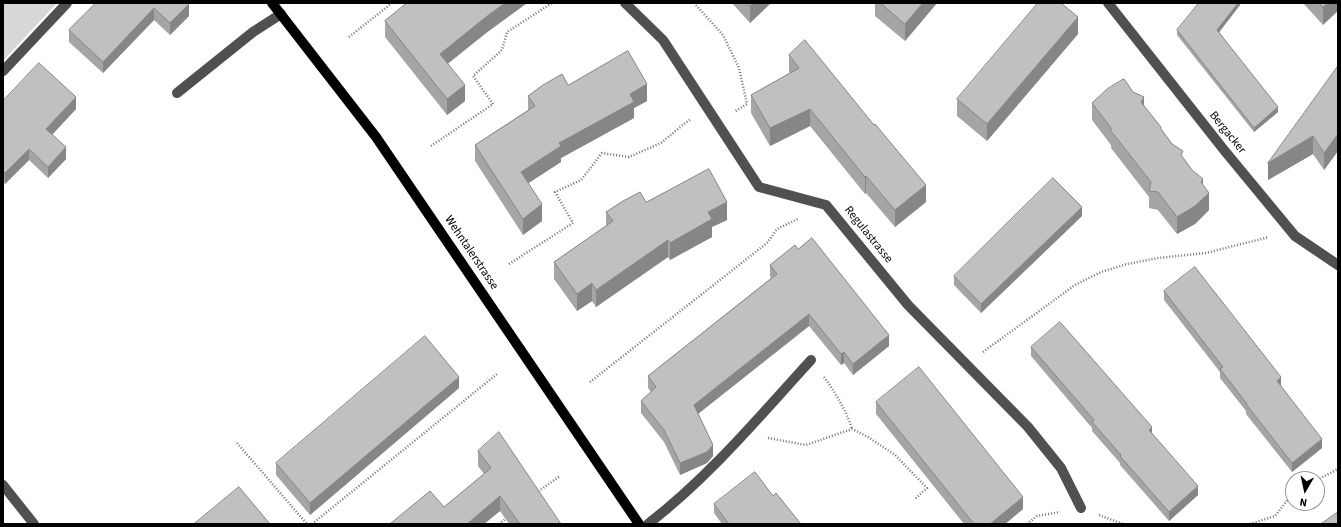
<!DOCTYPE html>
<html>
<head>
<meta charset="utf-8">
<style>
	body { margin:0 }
	#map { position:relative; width:1341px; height:527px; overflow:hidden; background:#fff; font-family:"Source Sans 3",sans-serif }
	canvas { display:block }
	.frame { position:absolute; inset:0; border:4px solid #000; pointer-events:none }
	.north { position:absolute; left:1285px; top:471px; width:40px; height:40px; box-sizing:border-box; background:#fff; border:1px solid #999; border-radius:50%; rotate:189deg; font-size:11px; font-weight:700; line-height:16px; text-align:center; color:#000 }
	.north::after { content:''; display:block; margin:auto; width:14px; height:18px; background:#000; clip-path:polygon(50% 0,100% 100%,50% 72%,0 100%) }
</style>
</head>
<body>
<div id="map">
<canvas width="1341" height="527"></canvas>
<div class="frame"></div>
<div class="north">N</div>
</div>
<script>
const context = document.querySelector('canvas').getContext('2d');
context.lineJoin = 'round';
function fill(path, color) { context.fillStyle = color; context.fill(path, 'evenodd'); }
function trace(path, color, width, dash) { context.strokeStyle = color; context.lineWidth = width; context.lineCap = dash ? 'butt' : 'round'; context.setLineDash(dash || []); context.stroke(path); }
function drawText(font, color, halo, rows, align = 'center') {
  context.font = font + ' "Source Sans 3",sans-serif'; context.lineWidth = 3; context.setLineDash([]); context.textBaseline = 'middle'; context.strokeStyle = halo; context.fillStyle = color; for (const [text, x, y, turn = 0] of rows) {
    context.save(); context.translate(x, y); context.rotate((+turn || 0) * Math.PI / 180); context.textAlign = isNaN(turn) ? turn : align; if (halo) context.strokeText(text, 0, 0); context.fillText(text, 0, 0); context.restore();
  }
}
fill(new Path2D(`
	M3 3H57L3 61Z`), '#d7d7d7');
trace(new Path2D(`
	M694 3 723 35 739 68 747 104 734 112
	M349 37 392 3
	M431 146 493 104 473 76 502 50 507 32 552 3
	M509 264 573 223 555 192 581 180 602 153 629 157 661 143 685 123 691 119
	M983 352 1075 285 1101 272 1127 264 1158 258 1206 253 1269 237
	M824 377C835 392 846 410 852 429
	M590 382 767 243 777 229 798 219
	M768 438 806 445 852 429 868 437 895 455 927 488 915 499
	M237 443 307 524
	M1317 480 1338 469
	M536 493 560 476
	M1099 515 1123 524
	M312 524 497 374
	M499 524 508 517
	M1027 524 1037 516 1060 512
	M1250 524 1275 516 1293 493`), '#727272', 2.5, [1, 2]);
trace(new Path2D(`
	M625 3 663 40 759 187 826 205 908 305 1028 427 1061 468 1081 508
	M1108 3 1224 150 1295 236 1338 265
	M3 71 67 3
	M177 93 253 32 281 14
	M3 485 34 524
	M648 524C709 477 759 417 811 360`), '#505050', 10);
trace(new Path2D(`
	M272 3 376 137 639 524`), '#000', 10);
fill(new Path2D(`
	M96 3H188L189 16 170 35 154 20 103 73 69 42V30Z
	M407 3H527L486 33 447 64 465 101 447 115 385 37V21Z
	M732 3H771L750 23Z
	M875 3H937L905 41 875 16Z
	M1240 3V5L1219 32 1278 112 1254 132 1177 35V30Z
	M1303 3H1338L1323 25Z
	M1078 34 987 141 957 116V99Z
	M789 55 926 202 895 227 866 193 865 194 810 126 770 146 751 113V95L790 73 789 72Z
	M1338 66V151L1324 170 1313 154 1268 180Z
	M568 85 647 101 634 108V118L561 158V162L528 183 542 221 523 235 475 161V145L528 110V96Z
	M3 101 76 109 52 135 66 159 48 178 29 160 5 184 3 182Z
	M1092 103 1144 106 1203 185 1209 210 1195 224 1177 234 1158 210 1149 208V197L1111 148V145L1092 120Z
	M646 202 727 220 712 227V237L670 260 668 257 596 307 592 301 577 311 554 279V262L606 226V212Z
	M1082 216 981 313 954 285V276Z
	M798 249 889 346 853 375 844 363 841 365 809 326 698 414 713 456 707 463 680 475 664 442 641 413V401L651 392 648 388V376L771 278 770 276V265Z
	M1164 291 1281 386 1322 448 1292 472 1246 414V411L1220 378V372L1164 300Z
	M1031 347 1152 434 1198 495 1169 521 1120 465V463L1092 431V428L1031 356Z
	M459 388 310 515 276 475V463Z
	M876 402 1023 509 1005 524H964L876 414Z
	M478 451 561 524H509L500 511 484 524H391V523L444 507 484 474 478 466Z
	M773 496 801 524H722L714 513V504Z`), '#a5a5a5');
fill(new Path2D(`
	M505 3H527L486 33 440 70V54L486 17Z
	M753 3H771L750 23V6Z
	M923 3H937L905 41V24Z
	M1238 3H1240V5L1217 35V30Z
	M1328 3H1338V11L1323 25V7Z
	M189 4V16L170 35V23Z
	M154 8V20L103 73V62Z
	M1078 17V34L987 141V124Z
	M647 84V101L634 108V118L561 158V162L521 188V172L559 143 630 94Z
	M465 85V101L447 115V99Z
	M76 97V109L46 141V129Z
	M1144 97V114L1141 102Z
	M1278 107V112L1254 132V128Z
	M810 109V126L770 146V128Z
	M1338 134V151L1324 170V153Z
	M1313 136V154L1268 180V163Z
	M66 147V159L48 178V167Z
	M29 149V160L5 184V173Z
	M866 176V193L865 194V177Z
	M1203 179V196L1201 182Z
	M926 185V202L895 227V210Z
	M1209 193V210L1195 224 1177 234V217Z
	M727 202V220L712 227V237L670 260V243L708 212Z
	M542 204V221L523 235V219Z
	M1082 207V216L981 313V304Z
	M668 240V257L596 307V290Z
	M592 283V301L577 311V294Z
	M809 314V326L694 417V405Z
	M889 335V346L853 375V364Z
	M844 352V363L841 365V354Z
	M459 377V388L310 515V503Z
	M1281 377V386L1277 381Z
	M1152 427V436L1149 430Z
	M1322 439V448L1292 472V463Z
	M713 445V456L707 463 680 475V463Z
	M1198 486V495L1169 521V512Z
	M500 496V511L484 524H467Z
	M1023 497V509L1005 524H990Z`), '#868686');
const building = new Path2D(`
	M96 3H188L189 4 170 23 154 8 103 62 69 30Z
	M407 3H505L486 17 440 54 465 85 447 99 385 21Z
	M748 3H753L750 6Z
	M881 3H923L905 24Z
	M1038 3H1061L1078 17 987 124 957 99Z
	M1199 3H1238L1217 30 1278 107 1254 128 1177 30Z
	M1319 3H1328L1323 7Z
	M805 40 874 125 875 124 926 185 895 210 866 176 865 177 810 109 770 128 751 95 799 68 789 55Z
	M628 51 647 84 630 94 634 102 559 143 561 146 521 172 542 204 523 219 475 145 535 106 528 96 543 85 562 74 568 85Z
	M39 63 76 97 46 129 66 147 48 167 29 149 5 173 3 171V101Z
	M1338 66V134L1324 153 1313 136 1268 163Z
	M1124 79 1133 92 1144 97 1141 102 1161 127V129L1172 144 1183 151 1181 155 1192 170 1203 179 1201 182 1209 193 1195 206 1177 217 1158 192 1149 191 1151 182 1111 131V128L1092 103 1107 89Z
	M709 169 727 202 708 212 712 219 670 243 668 240 596 290 592 283 577 294 554 262 613 221 606 212 623 201 640 192 646 202Z
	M1053 178 1082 207 981 304 954 276Z
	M812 238 889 335 853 364 844 352 841 354 809 314 694 405 713 445 707 452 680 463 664 430 641 401 656 387 648 376 777 274 770 265 795 245 798 249Z
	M1195 267 1281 377 1277 381 1322 439 1292 463 1246 404H1247L1220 369 1223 367 1164 291Z
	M1060 322 1152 427 1149 430 1198 486 1169 512 1120 456 1121 455 1092 422 1094 420 1031 347Z
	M425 336 459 377 310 503 276 463Z
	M919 367 1023 497 990 524H974L876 402Z
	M499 432 561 524H520L500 496 467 524H392L391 523 430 491 444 507 491 468 478 451Z
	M755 472 773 496 776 493 801 524H729L714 504Z
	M239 487 270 524H194Z
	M1338 512V524H1321Z`);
fill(building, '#c0c0c0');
trace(building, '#868686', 1);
drawText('12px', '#000', '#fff', [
	["Bergacker",1227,133,51],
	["Regulastrasse",868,235,51],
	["Wehntalerstrasse",471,253,56]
]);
</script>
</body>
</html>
